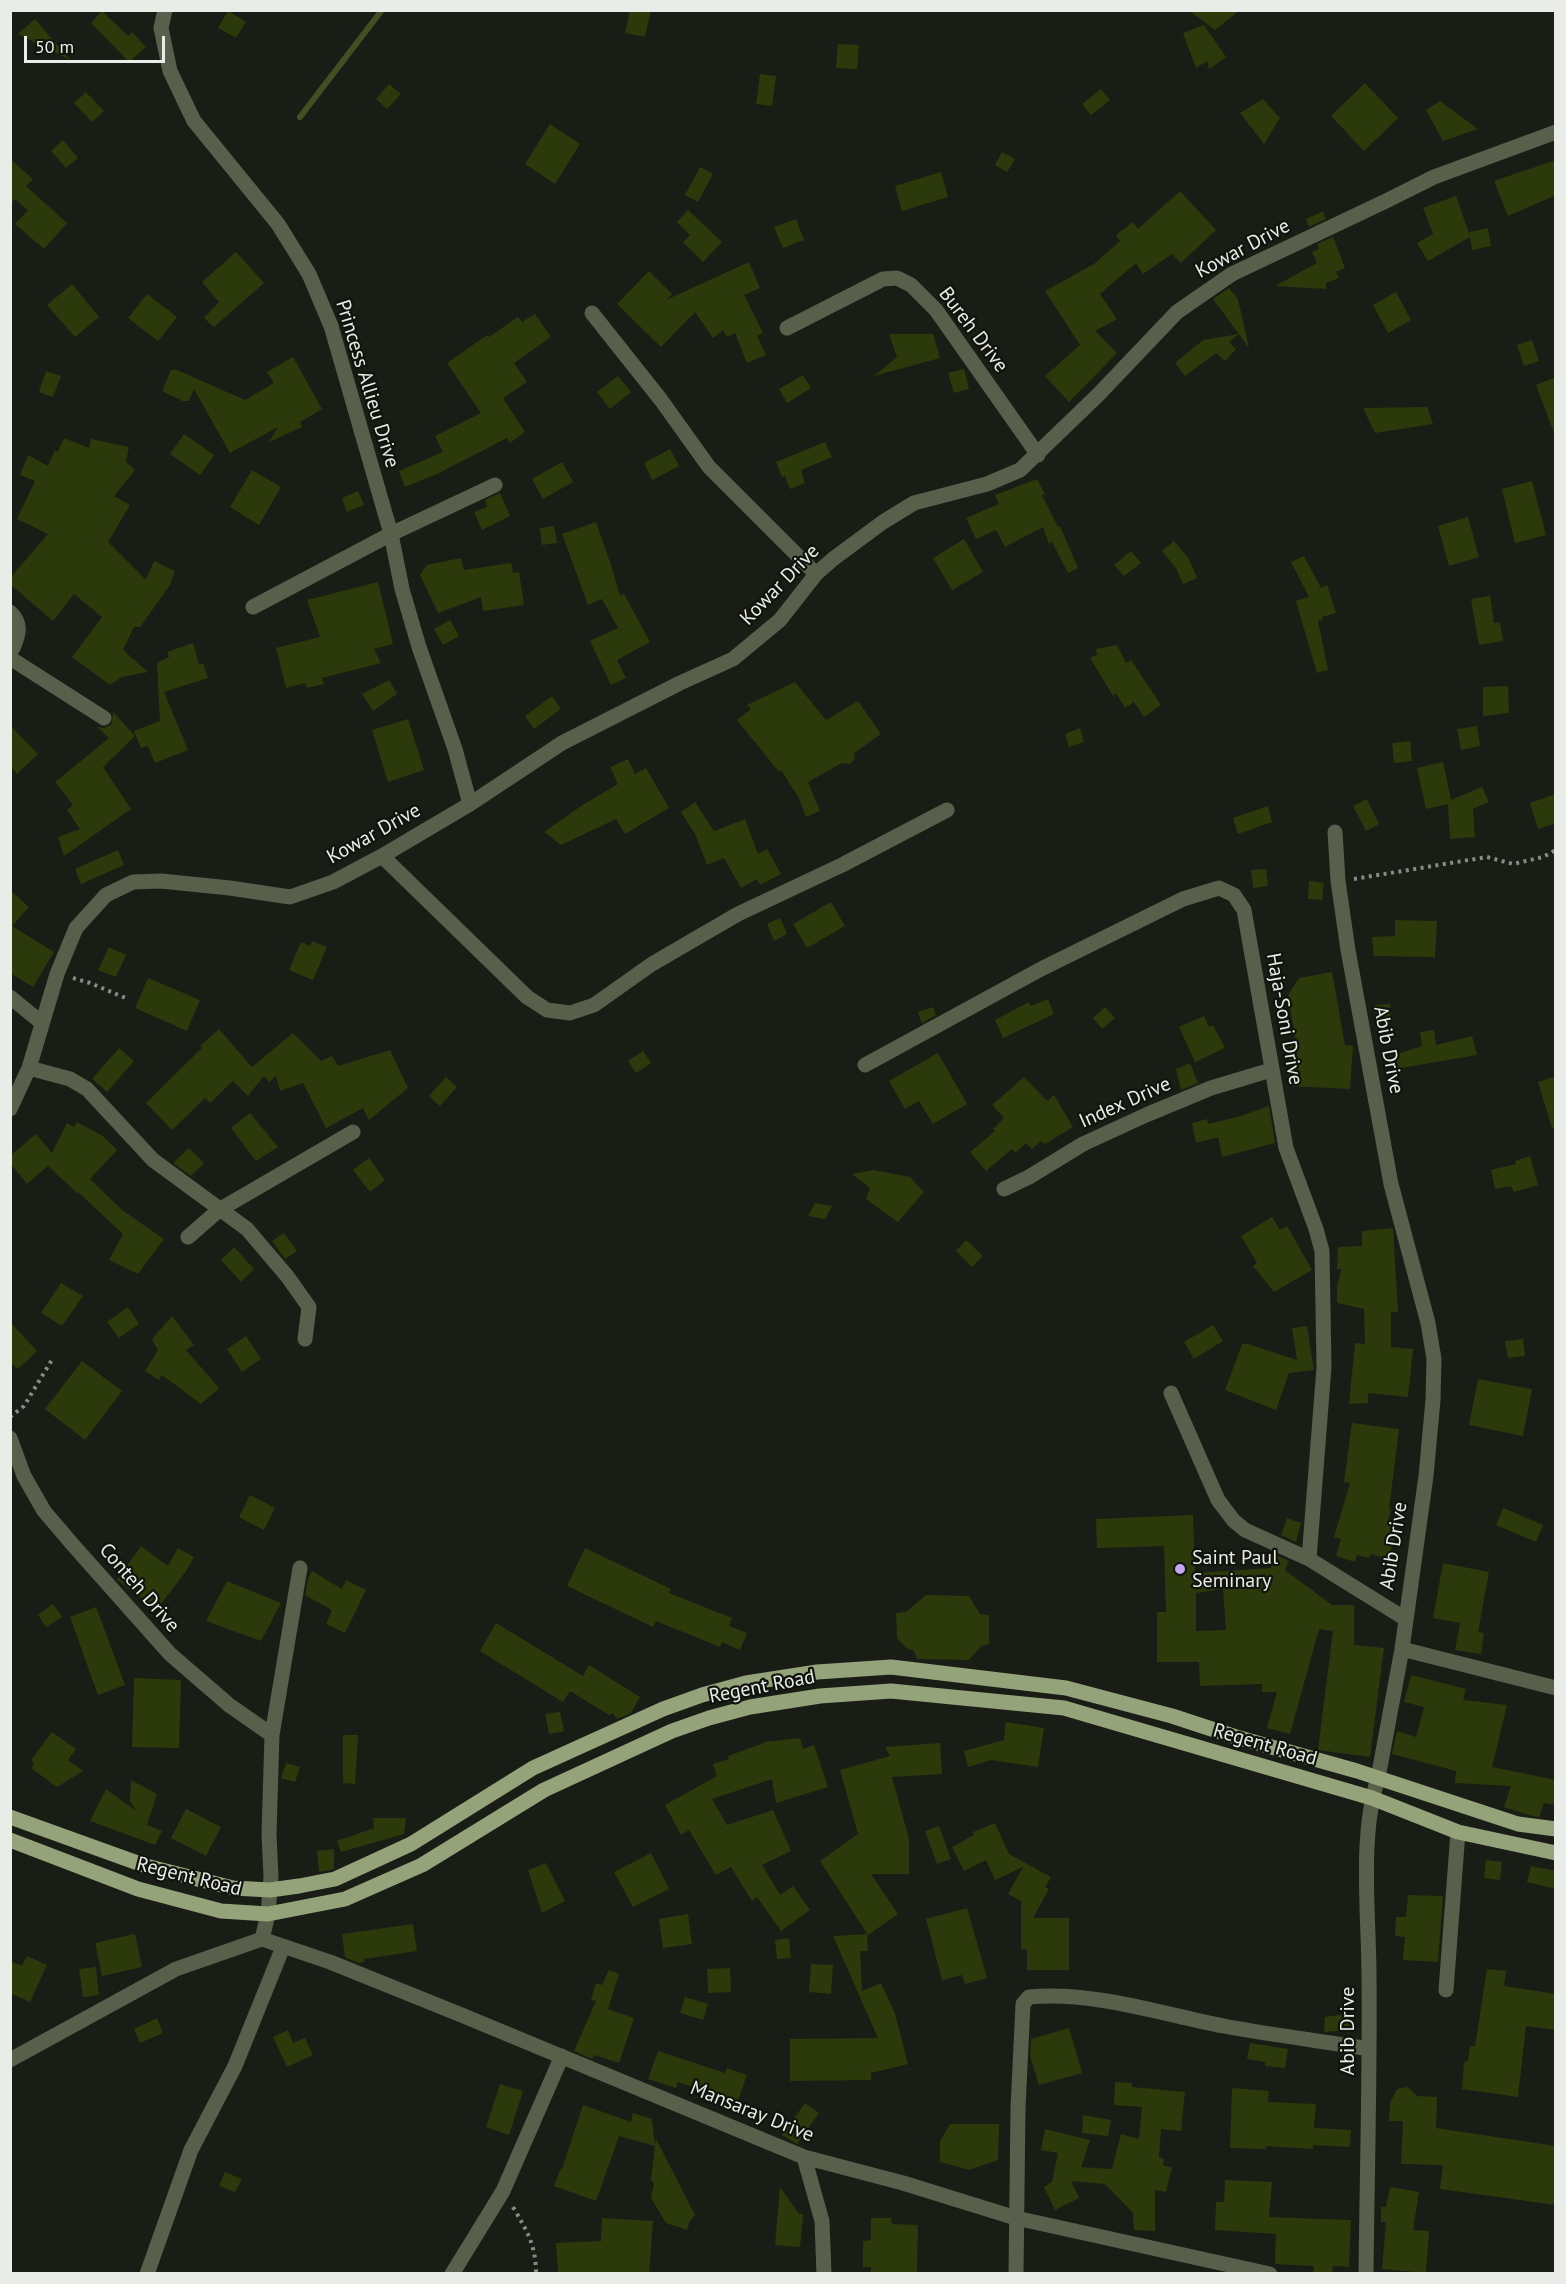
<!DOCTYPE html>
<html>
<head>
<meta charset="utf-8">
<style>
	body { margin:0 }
	#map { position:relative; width:1566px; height:2284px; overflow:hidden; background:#1a1d15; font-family:"PT Sans",sans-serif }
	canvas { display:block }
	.frame { position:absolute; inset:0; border:12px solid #eaece7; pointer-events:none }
	.scale { position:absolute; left:24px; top:36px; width:141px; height:27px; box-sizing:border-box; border:3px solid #eaece7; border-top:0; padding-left:8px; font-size:18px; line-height:21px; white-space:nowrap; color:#eaece7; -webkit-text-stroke:4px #11140d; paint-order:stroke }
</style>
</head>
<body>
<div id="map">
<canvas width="1566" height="2284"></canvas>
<div class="frame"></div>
<div class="scale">50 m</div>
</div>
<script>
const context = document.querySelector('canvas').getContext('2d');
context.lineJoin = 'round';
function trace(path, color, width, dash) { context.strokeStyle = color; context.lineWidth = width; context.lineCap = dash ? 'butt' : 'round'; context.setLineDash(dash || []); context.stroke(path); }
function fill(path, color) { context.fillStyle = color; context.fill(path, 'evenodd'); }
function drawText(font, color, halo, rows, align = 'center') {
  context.font = font + ' "PT Sans",sans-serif'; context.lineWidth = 4.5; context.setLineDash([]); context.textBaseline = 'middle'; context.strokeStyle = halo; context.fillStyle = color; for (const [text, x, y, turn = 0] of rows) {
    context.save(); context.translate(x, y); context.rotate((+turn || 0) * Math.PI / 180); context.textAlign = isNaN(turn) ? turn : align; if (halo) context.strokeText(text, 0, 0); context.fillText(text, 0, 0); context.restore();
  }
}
trace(new Path2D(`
	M300 117 382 10`), '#424f22', 6);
fill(new Path2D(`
	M630 10H651L645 37 625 33Z
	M1188 10H1240L1215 30Z
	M102 11 128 36 132 32 146 47 129 62 91 23Z
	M228 11 246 22 236 38 218 28Z
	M35 19 70 60 18 34Z
	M1204 25 1226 57 1209 69 1207 61 1196 68 1183 33Z
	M838 44 859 45 857 69 836 68Z
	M760 74 776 76 772 106 756 104Z
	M1365 83 1398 118 1364 151 1331 116Z
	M389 84 401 94 387 109 376 99Z
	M1101 89 1110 100 1091 115 1082 104Z
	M86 92 104 111 92 122 74 103Z
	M1263 99 1280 118 1264 144 1240 113Z
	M1440 101 1478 129 1443 141 1426 110Z
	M550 124 580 144 555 184 525 164Z
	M63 140 78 158 66 168 51 151Z
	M1002 152 1015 159 1007 172 995 165Z
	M10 159 33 179 26 186 67 223 44 249 15 224 28 210 15 199 10 204Z
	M1556 160V195L1508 216 1494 181Z
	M700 167 713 174 698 202 685 195Z
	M941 172 948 197 902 211 895 186Z
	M1180 191 1216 230 1181 263 1172 254 1143 274 1136 263 1100 294 1117 319 1095 331 1117 353 1069 402 1045 376 1080 345 1045 291 1094 264 1120 241 1116 235 1133 222 1138 229Z
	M1456 196 1470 236 1469 232 1488 228 1491 246 1472 250 1470 237 1428 261 1417 243 1433 234 1423 208Z
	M688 210 722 242 703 262 683 242 690 235 677 222Z
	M1323 211 1326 219 1309 227 1306 219Z
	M796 219 804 240 783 248 774 227Z
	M1333 237 1345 268 1336 272 1339 278 1326 283V289L1275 286 1317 263 1312 252 1319 249 1317 244Z
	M236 252 264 283 214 327 204 318 219 302 202 282Z
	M749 262 760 288 744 295 763 333 757 336 766 355 747 363 735 333 727 337 723 330 713 338 695 312 661 347 617 304 649 271 672 294 666 300Z
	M72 284 99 317 75 337 47 305Z
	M1229 288 1238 299 1249 348 1213 299Z
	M1396 292 1411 320 1388 333 1373 305Z
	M147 294 177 317 158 341 128 318Z
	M535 314 551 337 514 363 527 382 503 398 525 432 510 443 507 438 437 474 405 487 399 471 443 452 435 436 481 413 447 363 487 335 489 337 518 317 522 322Z
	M889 334H933L940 358 874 376 897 357Z
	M1239 334 1229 342 1236 349 1225 361 1216 353 1185 376 1175 363 1203 340Z
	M1532 340 1539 361 1524 366 1517 345Z
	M293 357 322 409 300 422 302 427 269 442 278 427 230 453 194 389 189 401H183L162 391 171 370H177L245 400 274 383 267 372Z
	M964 369 969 389 954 393 948 373Z
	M46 371 61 376 53 397 39 392Z
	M803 375 811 388 787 403 779 389Z
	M618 376 631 392 610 409 597 392Z
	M1556 377V433H1554L1536 385Z
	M1427 407 1433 424 1375 433 1363 408Z
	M184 434 214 455 200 475 170 454Z
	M64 438 89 448 91 439 129 447 126 462 135 470 114 496 130 505 108 542 146 580 154 561 175 571 170 585 140 627H134L123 650 148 672 122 677 110 685 72 657 102 617 74 594 53 621 10 584V578L48 534 17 519 35 481 20 475 28 455 48 466 55 450 58 452Z
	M825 442 832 457 801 470 805 483 790 489 785 476 782 477 776 462Z
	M670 449 679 466 652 480 644 463Z
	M562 462 573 482 543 499 532 479Z
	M252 470 281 487 259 525 230 507Z
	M1037 479 1045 494 1042 495 1058 527 1060 526 1078 568 1068 573 1052 542 1049 544 1043 527 1005 547 996 530 976 539 966 518 999 504 995 495Z
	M1532 481 1546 535 1515 543 1502 489Z
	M358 491 364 505 347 512 342 498Z
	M500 493 510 516 482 530 474 512 487 507 485 500Z
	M1468 517 1479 557 1449 566 1438 526Z
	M596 522 611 565 620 596 624 594 650 642 617 660 626 678 611 685 590 641 618 628 602 599 588 605 562 534Z
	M554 526 557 543 542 545 540 528Z
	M964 539 983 572 952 590 933 558Z
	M1174 541 1189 559 1197 578 1183 584 1176 568 1162 551Z
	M1131 551 1141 563 1124 576 1114 565Z
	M1304 556 1321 588 1327 585 1336 613 1322 617 1323 620 1318 621 1328 670 1317 673 1296 601 1309 597 1291 562Z
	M461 558 464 570 511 563 513 573 519 572 524 605 483 611 481 597 438 613 420 575 427 565Z
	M378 582 393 644 374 649 381 663 322 678 324 684 307 688 305 683 286 688 276 648 320 637 307 600Z
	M1490 596 1494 623 1500 622 1503 641 1479 645 1471 599Z
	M450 620 459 636 443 645 434 629Z
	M193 643 199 665 203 663 208 678 164 692 188 750 155 763 148 746 141 748 134 731 160 721 157 663 169 657 167 652Z
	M1117 645 1126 663 1131 660 1161 705 1144 717 1134 702 1125 708 1116 693 1113 696 1090 658 1097 655 1096 649Z
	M389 680 397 694 373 711 362 694Z
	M795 682 826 720 858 701 881 734 854 753 855 758 850 764 842 763 808 782 820 811 806 817 799 798 781 770 779 772 737 720 751 709 747 705Z
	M1508 686 1509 713 1483 716V687Z
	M552 696 561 709 534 729 525 716Z
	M113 712 135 736 103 767 131 809 64 856 58 837 80 829 67 810 73 805 55 782 109 738 97 727 104 728 112 724Z
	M408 719 424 770 388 782 372 730Z
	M10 725 38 754 17 774 10 766Z
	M1477 726 1480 746 1461 750 1457 729Z
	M1080 728 1084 742 1069 747 1065 734Z
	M1410 741 1412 761 1394 763 1392 743Z
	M628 759 635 774 646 768 669 808 625 834 616 819 561 845 544 832 584 804 618 784 610 767Z
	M1443 762 1451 800 1482 787 1489 802 1473 809 1475 837 1450 839 1448 804 1426 809 1417 768Z
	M1556 794V823L1538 829 1530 803Z
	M1367 799 1379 824 1366 831 1353 806Z
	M695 802 714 831 745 819 758 854 767 849 781 874 760 885 757 879 741 888 724 858 707 865 695 834 681 812Z
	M1268 806 1272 822 1238 834 1233 818Z
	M118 850 124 865 81 884 75 869Z
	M1266 869 1268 886 1253 888 1251 870Z
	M1309 881 1324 883 1322 900 1308 899Z
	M10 890 29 907 12 926 54 952 33 987 10 973Z
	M831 902 845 926 807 948 793 924Z
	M780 918 787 934 774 941 767 924Z
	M1395 920 1437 921 1435 957 1374 956 1372 937 1395 936Z
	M312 941 327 947 313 980 289 970 301 942 310 946Z
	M109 947 126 955 116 977 98 970Z
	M1332 972 1345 1045 1353 1046 1350 1089 1288 1086 1290 1043H1296L1288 995 1299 978Z
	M148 978 200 1000 187 1031 135 1008Z
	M1048 999 1054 1014 1003 1038 995 1020 1029 1002 1031 1006Z
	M1390 1004 1391 1022 1377 1023 1375 1005Z
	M933 1007 936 1015 922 1023 918 1012Z
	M1105 1007 1115 1018 1102 1029 1093 1018Z
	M1204 1016 1209 1027 1213 1025 1225 1048 1195 1062 1179 1027Z
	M219 1029 252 1067 293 1033 321 1061 332 1056 338 1066 390 1050 408 1088 369 1120 363 1108 326 1128 303 1083 280 1091 276 1076 269 1082 264 1076 248 1096 233 1081 210 1103 205 1098 172 1130 146 1103 202 1048 200 1046Z
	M1434 1030 1436 1045 1472 1036 1477 1055 1395 1069 1391 1056 1422 1046 1420 1032Z
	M119 1048 134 1061 107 1092 92 1079Z
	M643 1051 651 1063 636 1073 628 1061Z
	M938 1053 967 1104 933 1124 919 1101 905 1109 889 1081Z
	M1190 1063 1198 1083 1181 1090 1176 1069Z
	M1556 1076V1127L1552 1128 1538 1082Z
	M446 1077 457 1087 440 1106 429 1096Z
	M1024 1077 1047 1101 1054 1095 1073 1127 1045 1144 1041 1141 1032 1149 1026 1143 1015 1153 1012 1149 986 1171 970 1152 995 1131 993 1129 1004 1118 992 1105Z
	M1269 1106 1275 1143 1222 1157 1218 1137 1196 1143 1192 1123 1207 1119 1208 1124 1241 1116Z
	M250 1113 278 1147 256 1161 231 1128Z
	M77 1122 103 1136 117 1150 90 1179 122 1210 164 1239 138 1274 109 1260 123 1234 78 1192 77 1193 48 1166 27 1184 10 1163V1156L36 1134 52 1153 67 1123 74 1127Z
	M189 1148 204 1163 191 1176 173 1163Z
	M1530 1156 1538 1185 1514 1192 1511 1186 1495 1189 1491 1170 1516 1164 1515 1161Z
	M369 1158 385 1180 370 1192 353 1170Z
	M873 1170 910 1177 924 1192 898 1222 866 1199 870 1188 852 1174Z
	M815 1203 832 1206 825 1219 808 1216Z
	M1272 1217 1280 1230 1287 1226 1312 1270 1274 1292 1253 1266 1257 1263 1241 1236Z
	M1393 1228 1398 1312H1391V1347L1413 1349 1408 1397 1368 1393V1403L1349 1404 1355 1343 1365 1344 1364 1309 1337 1303V1287L1341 1269H1337L1338 1247 1362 1246V1231Z
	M284 1233 297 1251 285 1259 272 1241Z
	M966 1240 983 1256 972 1267 956 1251Z
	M234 1247 254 1269 241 1282 221 1260Z
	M61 1283 83 1296 62 1326 41 1313Z
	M128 1307 139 1324 119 1338 107 1322Z
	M172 1316 194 1345 186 1350 219 1388 201 1404 162 1375 159 1380 145 1371 158 1350 152 1339Z
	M10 1322 37 1351 18 1369 10 1362Z
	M1213 1325 1223 1341 1194 1359 1184 1342Z
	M1307 1326 1314 1370 1289 1373 1276 1410 1225 1390 1242 1344H1248L1297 1360 1292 1328Z
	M246 1336 261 1359 242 1372 227 1349Z
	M1523 1339 1525 1356 1508 1358 1505 1341Z
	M82 1361 122 1391 85 1440 45 1409Z
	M1478 1379 1532 1389 1523 1436 1469 1425Z
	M1352 1423 1399 1429 1389 1509H1391L1387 1525 1398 1528 1388 1559 1371 1554 1369 1558 1357 1555 1355 1562 1336 1556 1341 1539 1334 1537 1350 1483 1344 1482Z
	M250 1495 275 1508 264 1530 239 1517Z
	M1503 1508 1543 1525 1536 1542 1496 1525Z
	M1193 1515 1195 1573 1271 1568 1270 1559 1273 1554 1289 1561 1285 1570 1332 1605H1354V1645L1384 1648 1370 1757 1318 1750 1333 1631 1319 1629 1290 1734 1267 1728 1277 1692H1262V1684L1200 1686 1199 1662H1157V1612H1166L1164 1546 1097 1548 1096 1519ZM1223 1589 1226 1630 1196 1631V1593Z
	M1287 1518 1301 1523 1296 1542 1281 1535Z
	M141 1546 168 1566 178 1548 194 1557 187 1570 157 1609 117 1580Z
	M585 1548 671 1589 669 1593 732 1618 729 1626 747 1633 740 1650 722 1642 720 1647 656 1621 653 1627 567 1586Z
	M1443 1563 1489 1572 1478 1632 1484 1633 1481 1654 1455 1650 1460 1623 1433 1618Z
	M312 1571 342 1589 346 1580 366 1590 345 1633 326 1624 332 1610 305 1595 308 1579Z
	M227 1581 281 1603 261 1641 206 1621Z
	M926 1595 969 1596 980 1614 989 1615V1644L981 1646 969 1660 917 1659 914 1651 906 1648 897 1638 896 1613 906 1612Z
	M53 1604 62 1617 46 1627 38 1615Z
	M96 1607 125 1685 98 1695 70 1617Z
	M496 1623 583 1676 589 1665 640 1697 631 1713 617 1719 613 1713 609 1715 570 1691 563 1702 480 1651Z
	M1411 1675 1466 1689 1463 1700 1507 1705 1492 1767 1556 1780V1805L1544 1803 1539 1817 1532 1816 1504 1807 1511 1786 1455 1783 1456 1771 1392 1754 1397 1731 1416 1737 1424 1707 1404 1702Z
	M134 1678 181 1680 179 1748 132 1747Z
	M560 1712 564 1731 549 1734 545 1714Z
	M1006 1722 1044 1728 1038 1767 991 1760 968 1767 964 1751 1004 1740Z
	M52 1732 76 1749 68 1760 83 1771 57 1787 31 1768 34 1763 31 1760Z
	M343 1735H358L355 1784 343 1783Z
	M800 1738 803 1749 814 1745 828 1787 776 1803 772 1779 712 1799 727 1825 773 1810 791 1851 762 1865 780 1895 793 1886 810 1910 781 1931 757 1897 752 1901 731 1867 716 1875 689 1830 681 1835 665 1805 717 1776 713 1764 729 1759 728 1756 764 1743V1742Z
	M940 1743 942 1774 892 1777 909 1839V1874H871L898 1914 868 1935 820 1861 858 1834 840 1770 890 1756 885 1747Z
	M286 1763 300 1767 295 1782 281 1778Z
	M131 1780 157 1794 147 1825 162 1831 155 1845 90 1821 106 1789 136 1811 130 1801Z
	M186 1809 221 1827 206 1856 171 1838Z
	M373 1818H406L404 1834 341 1852 337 1841 374 1828Z
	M995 1823 1009 1854 1051 1877 1045 1887 1049 1889 1033 1918H1069V1970H1027V1949H1021V1901L1008 1894 1023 1867 995 1880 986 1860 964 1871 952 1847 974 1835 973 1832Z
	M939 1826 951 1859 937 1864 925 1831Z
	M334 1849V1869L319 1872 317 1851Z
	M651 1853 669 1889 633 1907 614 1872Z
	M1486 1860 1502 1862 1500 1880 1484 1878Z
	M546 1863 565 1901 542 1913 528 1870Z
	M1531 1866 1556 1871V1889L1527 1882Z
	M1408 1895 1443 1896 1438 1962 1403 1960 1405 1937 1395 1936 1396 1917H1406Z
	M967 1908 987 1978 965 1984 962 1975 942 1980 926 1919Z
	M688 1914 692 1944 663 1948 659 1919Z
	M413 1924 417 1951 364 1959V1962L358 1963 345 1957 342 1934Z
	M135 1934 142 1967 102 1976 95 1943Z
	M867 1934 868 1951H860L862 1991 881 1983 895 2014 908 2064 871 2073V2080L790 2081V2039L878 2038 833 1936Z
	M789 1938 791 1958 777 1959 775 1940Z
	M27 1956 47 1965 30 2002 10 1993V1961L22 1966Z
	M811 1964 833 1965 831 1994 809 1992Z
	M96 1967 99 1995 83 1997 79 1969Z
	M730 1968 731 1992 708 1993 707 1969Z
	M1487 1969 1506 1971 1504 1986 1556 1994V2030L1526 2026 1518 2097 1462 2089 1464 2063 1468 2060 1470 2046H1475Z
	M609 1970 619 1974 608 2009 634 2018 619 2063 594 2055 592 2059 574 2051 596 2001 591 2000 596 1983 602 1985Z
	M685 1997 708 2004 703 2020 680 2013Z
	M1347 2014 1350 2030 1324 2032 1325 2017Z
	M157 2018 163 2033 140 2043 134 2029Z
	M1069 2028 1082 2073 1039 2085 1030 2056 1031 2039Z
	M288 2030 293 2043 305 2038 313 2055 287 2067 273 2037Z
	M1250 2043 1288 2049 1285 2068 1265 2066V2062L1247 2059Z
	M658 2051 725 2073 727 2068 747 2075 736 2106 716 2099 717 2095 678 2082 676 2088 648 2079Z
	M1115 2082 1132 2083V2087L1185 2092 1181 2131 1161 2129 1159 2157 1164 2159 1163 2165 1172 2168 1166 2192 1155 2190V2231L1134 2230 1133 2213 1105 2184 1071 2181 1079 2198 1055 2210 1044 2187 1052 2182 1058 2153 1041 2150 1045 2129 1090 2140 1081 2167 1112 2169 1121 2134 1139 2139 1142 2107 1114 2105Z
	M500 2084 523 2091 509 2135 486 2127Z
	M1408 2087 1417 2096 1437 2097 1436 2128 1556 2146V2205L1440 2189 1443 2165 1401 2164 1403 2121H1389L1390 2103 1397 2089Z
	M1232 2088 1269 2091 1268 2102 1316 2104 1314 2128 1351 2130 1350 2147 1313 2145V2149L1266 2146V2149L1230 2148Z
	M805 2103 819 2113 797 2144 782 2135Z
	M583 2105 631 2122 633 2113 652 2119 655 2145 656 2139 695 2215 690 2221 687 2230 666 2223 651 2198 654 2183 651 2180 655 2146 619 2136 596 2201 554 2186 561 2168 562 2169Z
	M1083 2115 1111 2120 1108 2136 1082 2133Z
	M950 2124H999L998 2160 969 2170 940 2162V2141Z
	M225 2172 242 2179 235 2192 219 2186Z
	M1225 2180 1272 2182 1269 2217 1351 2220 1349 2267 1333 2266 1332 2274H1313L1314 2266 1275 2264 1276 2234 1215 2230 1216 2202H1224Z
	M780 2187 799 2214H803L800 2247 775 2245Z
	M1390 2187 1419 2192 1413 2230 1429 2231 1426 2273 1382 2269 1386 2222H1381V2207H1386Z
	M602 2218 653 2221 649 2274H558L556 2243 601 2241Z
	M871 2218H891L892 2224 918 2225 917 2274H871V2267H863V2241L871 2240Z`), '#2c390a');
trace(new Path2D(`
	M1354 879 1487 857 1513 864 1543 857 1556 850
	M73 978 90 983 128 999
	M10 1417 24 1406 53 1358
	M513 2207C527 2231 536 2245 536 2274`), '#898c86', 4, [3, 4.5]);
trace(new Path2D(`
	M165 10 161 28 170 71 194 121 278 224 309 274 331 326 391 534 402 589 419 647 455 749 470 804
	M592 313 661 400 709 467 816 574
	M787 328 883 279 897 278 911 285 936 310 1038 455
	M253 607 391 534 495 485
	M10 612C22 623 19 634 13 648L10 649
	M10 658 104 718
	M1335 832 1338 881 1348 950 1391 1184 1428 1323 1434 1359 1433 1400 1426 1476 1402 1649 1378 1778C1359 1838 1369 1915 1369 1977 1370 2076 1367 2175 1366 2274
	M382 856 527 997 547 1010 570 1013 594 1005 652 964 738 914 842 865 947 810
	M10 997 42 1023
	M865 1065 1041 969 1183 899 1219 888 1234 895 1244 910 1286 1148 1316 1229 1322 1251 1324 1367 1309 1559
	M29 1068 70 1079 87 1089 153 1160 247 1229 287 1276 309 1307 305 1339
	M10 1109 29 1068 57 974 76 928 106 895 133 882 161 881 230 888 290 897 333 882 382 856 470 804 562 743 680 683 733 659 780 620 816 574 833 559 883 522 914 503 987 484 1020 470 1098 395 1177 312 1232 274 1386 201 1434 177 1556 132
	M1004 1189 1029 1177 1083 1144 1146 1115 1211 1088 1271 1070
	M188 1237 219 1210 353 1132
	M1171 1393 1218 1500 1234 1521 1245 1530 1309 1559 1404 1618
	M10 1438 24 1476 44 1511 73 1545 170 1654 229 1705 272 1735
	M300 1568 272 1735 269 1834 271 1877 268 1914 262 1939 330 1962 459 2014 804 2157 903 2183 1016 2218 1270 2274
	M1402 1649 1556 1688
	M1446 1990 1458 1832
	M10 2060 176 1969 262 1939
	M804 2157 822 2221 824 2274
	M147 2274 191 2150 235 2066 283 1947
	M452 2274 503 2191 562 2056
	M1016 2274 1018 2108 1023 2004 1029 1997C1094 1991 1161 2014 1224 2026 1272 2035 1321 2041 1369 2049`), '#585f4b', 15);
trace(new Path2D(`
	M10 1817 146 1866 233 1888 270 1890 299 1886 335 1879 411 1844 533 1768 663 1709 702 1695 746 1683 817 1672 891 1667 1066 1688 1172 1716 1236 1737 1357 1771 1518 1824 1556 1829
	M10 1840 138 1889 221 1911 268 1914 345 1899 422 1865 544 1790 672 1731 709 1718 750 1707 820 1696 891 1691 1064 1708 1372 1798 1458 1832 1556 1853`), '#95a37a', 15);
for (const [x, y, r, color] of [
	[1180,1569,6,"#c6a6f0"]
]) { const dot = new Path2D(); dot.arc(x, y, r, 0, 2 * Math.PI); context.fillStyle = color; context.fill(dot); trace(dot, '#11140d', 2); }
drawText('20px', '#eaece7', '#11140d', [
	["Kowar Drive",1243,249,-28],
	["Bureh Drive",973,330,53],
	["Princess Allieu Drive",367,384,73],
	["Kowar Drive",780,585,-46],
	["Kowar Drive",374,834,-29],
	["Haja-Soni Drive",1284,1019,80],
	["Abib Drive",1388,1050,79],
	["Index Drive",1125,1103,-24],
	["Abib Drive",1394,1546,-81],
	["Conteh Drive",139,1588,49],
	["Regent Road",762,1687,-11],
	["Regent Road",1265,1745,16],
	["Regent Road",189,1877,14],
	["Abib Drive",1348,2031,-90],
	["Mansaray Drive",752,2112,22]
]);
drawText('20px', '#eaece7', '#11140d', [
	["Saint Paul",1192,1558],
	["Seminary",1192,1581]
], 'left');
</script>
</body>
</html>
